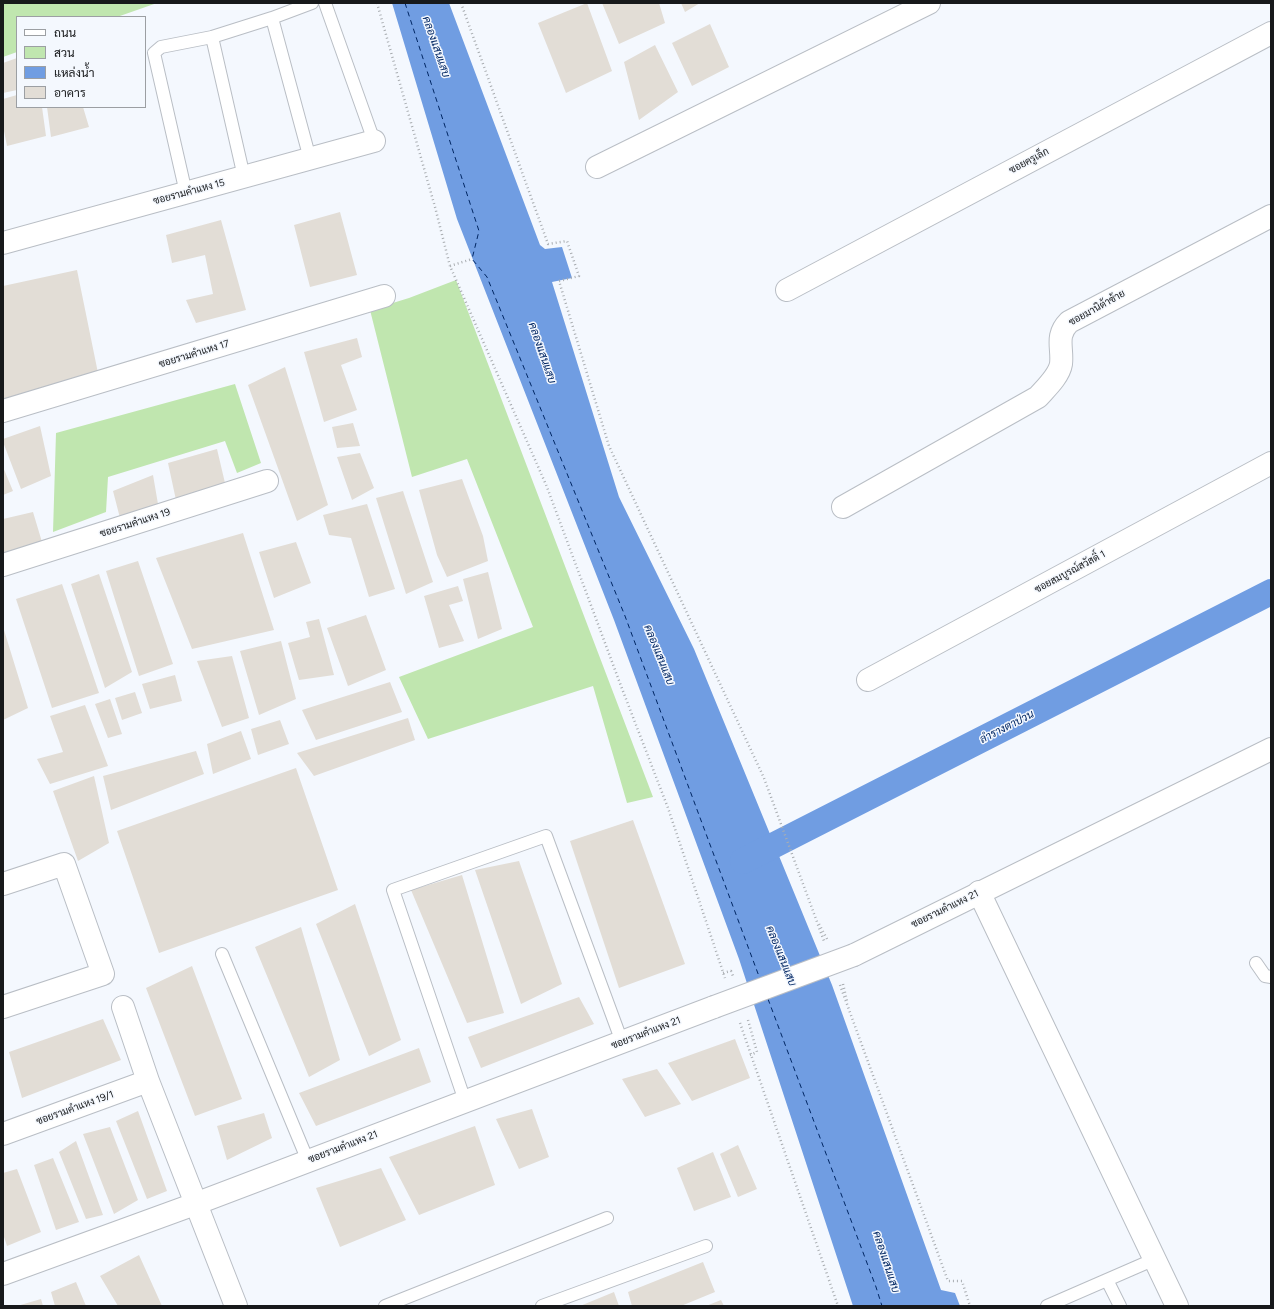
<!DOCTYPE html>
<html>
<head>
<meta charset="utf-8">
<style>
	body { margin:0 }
	#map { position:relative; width:1274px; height:1309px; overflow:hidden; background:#f4f8fe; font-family:Figtree,Sarabun,sans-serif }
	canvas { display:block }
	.frame { position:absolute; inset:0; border:4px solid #17191b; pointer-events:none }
	.legend { position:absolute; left:16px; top:16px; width:130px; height:92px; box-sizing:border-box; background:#f4f8fe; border:1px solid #9c9fa3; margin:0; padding:5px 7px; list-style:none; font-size:12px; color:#17191b }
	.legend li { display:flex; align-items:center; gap:8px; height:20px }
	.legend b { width:20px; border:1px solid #9c9fa3 }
</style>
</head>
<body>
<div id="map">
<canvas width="1274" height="1309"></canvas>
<div class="frame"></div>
<ul class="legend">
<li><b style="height:5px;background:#fff"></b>ถนน</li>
<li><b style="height:11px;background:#c0e6af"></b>สวน</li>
<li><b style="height:11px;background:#709de2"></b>แหล่งน้ำ</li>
<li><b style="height:11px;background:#e2ddd6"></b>อาคาร</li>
</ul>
</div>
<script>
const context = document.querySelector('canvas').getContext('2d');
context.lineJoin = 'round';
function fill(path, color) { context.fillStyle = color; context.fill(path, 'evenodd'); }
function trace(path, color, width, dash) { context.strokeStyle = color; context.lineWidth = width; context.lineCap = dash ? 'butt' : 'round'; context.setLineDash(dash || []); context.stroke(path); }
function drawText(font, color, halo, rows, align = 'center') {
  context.font = font + ' Figtree,Sarabun,sans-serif'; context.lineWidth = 3; context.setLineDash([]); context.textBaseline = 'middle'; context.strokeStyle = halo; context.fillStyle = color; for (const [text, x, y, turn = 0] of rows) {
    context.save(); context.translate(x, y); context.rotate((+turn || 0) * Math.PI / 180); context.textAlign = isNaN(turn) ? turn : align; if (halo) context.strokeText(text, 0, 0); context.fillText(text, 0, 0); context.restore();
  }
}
fill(new Path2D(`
	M3 3H157L117 17H17V52L3 57Z
	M456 280 653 797 627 803 593 686 428 739 399 677 533 627 467 459 412 477 370 310 409 298Z
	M235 384 261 463 237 473 225 441 108 477 106 512 53 532 56 433Z`), '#c0e6af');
fill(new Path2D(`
	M392 3H449L540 245 545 249 562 247 572 278 552 282 619 497 694 649 832 985 941 1290 955 1293 960 1306H853L739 959 614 620 457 219Z`), '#709de2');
trace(new Path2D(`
	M743 861 1271 592`), '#709de2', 26);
trace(new Path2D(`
	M405 3 479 231 472 259 487 277 625 616 760 979
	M768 999 876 1287 882 1306`), '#002663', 1, [5, 4]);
fill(new Path2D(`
	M587 3 612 71 566 93 538 23Z
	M602 3H659L665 23 619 44Z
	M681 3H700L685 12Z
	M710 24 729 67 692 86 672 43Z
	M655 45 678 92 639 120 624 62Z
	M17 58V90L3 93V63Z
	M17 95V107H42L46 136 7 146 3 126V99Z
	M47 107H83L89 127 51 137Z
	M340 212 357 275 310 287 294 225Z
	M221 220 246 310 196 323 186 300 213 294 205 255 172 263 166 235Z
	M77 270 98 373 3 399V286Z
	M357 338 362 357 341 365 357 410 324 422 304 352Z
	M285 367 328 505 297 521 248 385Z
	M353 423 360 446 337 448 332 427Z
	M40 426 51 476 21 489 3 442V439Z
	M217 449 225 483 176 500 168 463Z
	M360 453 374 488 352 500 337 457Z
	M3 467 13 491 3 495Z
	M153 475 158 504 120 518 113 491Z
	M462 479 483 536 488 561 447 577 437 555 419 490Z
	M403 491 433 582 406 594 376 498Z
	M367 504 395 589 369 597 351 538 329 535 323 515Z
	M33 512 42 542 3 555V519Z
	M243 533 274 630 192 649 156 558Z
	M296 542 311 583 274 598 259 552Z
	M138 561 173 664 139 676 106 571Z
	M488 572 502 629 478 639 463 579Z
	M99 574 132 672 105 688 71 584Z
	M62 584 99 693 52 708 16 599Z
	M458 586 463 601 449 605 464 641 439 648 424 596Z
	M366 615 386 670 348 686 327 628Z
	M319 619 334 675 299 680 288 643 310 637 306 622Z
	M3 630H4L28 708 3 720Z
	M281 641 296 699 259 715 240 651Z
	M232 656 249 718 222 727 197 661Z
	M175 675 182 701 150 709 142 684Z
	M390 682 402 712 316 740 302 710Z
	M135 692 142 713 122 720 115 698Z
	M110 699 122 734 108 738 95 704Z
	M85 705 108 766 50 784 37 759 63 752 50 716Z
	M408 718 415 740 314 776 297 753Z
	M280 720 289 744 258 755 251 729Z
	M241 731 251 759 213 774 207 744Z
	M196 751 204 774 111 810 103 776Z
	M296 768 338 890 159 953 117 831Z
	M94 776 109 843 78 861 53 791Z
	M633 820 685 964 619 988 570 841Z
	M519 861 562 984 521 1004 475 870Z
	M462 875 504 1013 467 1023 411 890Z
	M355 904 401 1040 369 1056 316 924Z
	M301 927 340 1060 309 1077 255 947Z
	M192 966 242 1099 195 1116 146 988Z
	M579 997 594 1024 481 1068 468 1037Z
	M103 1019 121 1060 22 1098 9 1052Z
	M735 1039 750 1078 692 1101 668 1063Z
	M419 1048 431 1082 316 1126 299 1093Z
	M657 1069 681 1104 645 1117 622 1079Z
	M532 1109 549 1157 519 1169 496 1119Z
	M138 1111 167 1191 147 1199 116 1121Z
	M264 1113 272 1138 227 1160 217 1126Z
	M475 1126 495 1185 419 1215 389 1157Z
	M110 1127 138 1200 114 1214 83 1134Z
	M76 1141 103 1215 86 1219 59 1152Z
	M738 1145 757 1189 738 1197 720 1154Z
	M713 1152 731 1197 694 1211 677 1168Z
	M53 1158 79 1222 56 1230 34 1165Z
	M381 1168 406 1220 340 1247 316 1188Z
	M17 1169 41 1232 7 1246 3 1234V1173Z
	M139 1255 162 1306H118L100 1276Z
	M703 1262 715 1292 681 1306H632L628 1292Z
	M76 1282 86 1306H55L51 1292Z
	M614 1292 619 1306H580Z
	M41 1299 43 1306H17Z
	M721 1300 724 1306H706Z`), '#e2ddd6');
const service = new Path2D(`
	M325 3 374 141
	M272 18 310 159
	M212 37 244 177
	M186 193 154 53 161 47 212 37 272 18 312 3
	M222 954 308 1161
	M1256 963 1265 976 1271 977
	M465 1101 393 890 546 836 622 1042
	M1107 1280 1120 1306
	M385 1306 607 1218
	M542 1306 706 1246
	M1047 1306 1155 1259`);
const minor = new Path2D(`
	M597 167 929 3
	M3 243 374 141
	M787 290 1271 33
	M3 411 384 296
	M843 507 1038 397C1046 388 1059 376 1061 364 1063 348 1055 336 1069 322L1271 216
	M3 565 267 481
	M868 680 1271 463
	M3 884 64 864 103 974 3 1007
	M979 892 1177 1306
	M123 1007 148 1081 236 1306
	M3 1134 148 1081`);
const tertiary = new Path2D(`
	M854 955 1271 749
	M3 1274 195 1204 714 1007`);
trace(service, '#b9bec5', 14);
trace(minor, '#b9bec5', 24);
trace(tertiary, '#b9bec5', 24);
trace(new Path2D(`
	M377 3 435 207 450 266 547 487 621 686 668 808 725 978
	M461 3 548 244 567 241 579 276 559 281 609 446 764 778 824 941
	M450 266 472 259
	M819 924 827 939
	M723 973 731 971 733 976
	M843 984 847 1001
	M840 985 948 1281H962L970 1306
	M748 1020 757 1052 750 1055
	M740 1023 838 1306`), '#a9adb1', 2.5, [1, 3]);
trace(service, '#fff', 12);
trace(minor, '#fff', 22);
trace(tertiary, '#fff', 22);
const tertiaryBridge = new Path2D(`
	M714 1007 854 955`);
trace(tertiaryBridge, '#b9bec5', 24, []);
trace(tertiaryBridge, '#fff', 22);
drawText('10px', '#17191b', '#f4f8fe', [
	["ซอยครูเล็ก",1029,161,-28],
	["ซอยรามคำแหง 15",189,192,-15],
	["ซอยมานิต้าซ้าย",1097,308,-29],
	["ซอยรามคำแหง 17",194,354,-17],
	["ซอยรามคำแหง 19",135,523,-18],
	["ซอยสมบูรณ์สวัสดิ์ 1",1070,572,-28],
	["ซอยรามคำแหง 21",945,909,-26],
	["ซอยรามคำแหง 21",646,1033,-21],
	["ซอยรามคำแหง 19/1",75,1108,-20],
	["ซอยรามคำแหง 21",343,1147,-21]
]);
drawText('italic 11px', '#002663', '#f4f8fe', [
	["คลองแสนแสบ",436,47,71],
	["คลองแสนแสบ",542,353,71],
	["คลองแสนแสบ",659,655,68],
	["ลำรางตาป่วน",1007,727,-27],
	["คลองแสนแสบ",781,956,68],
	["คลองแสนแสบ",886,1262,72]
]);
</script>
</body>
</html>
